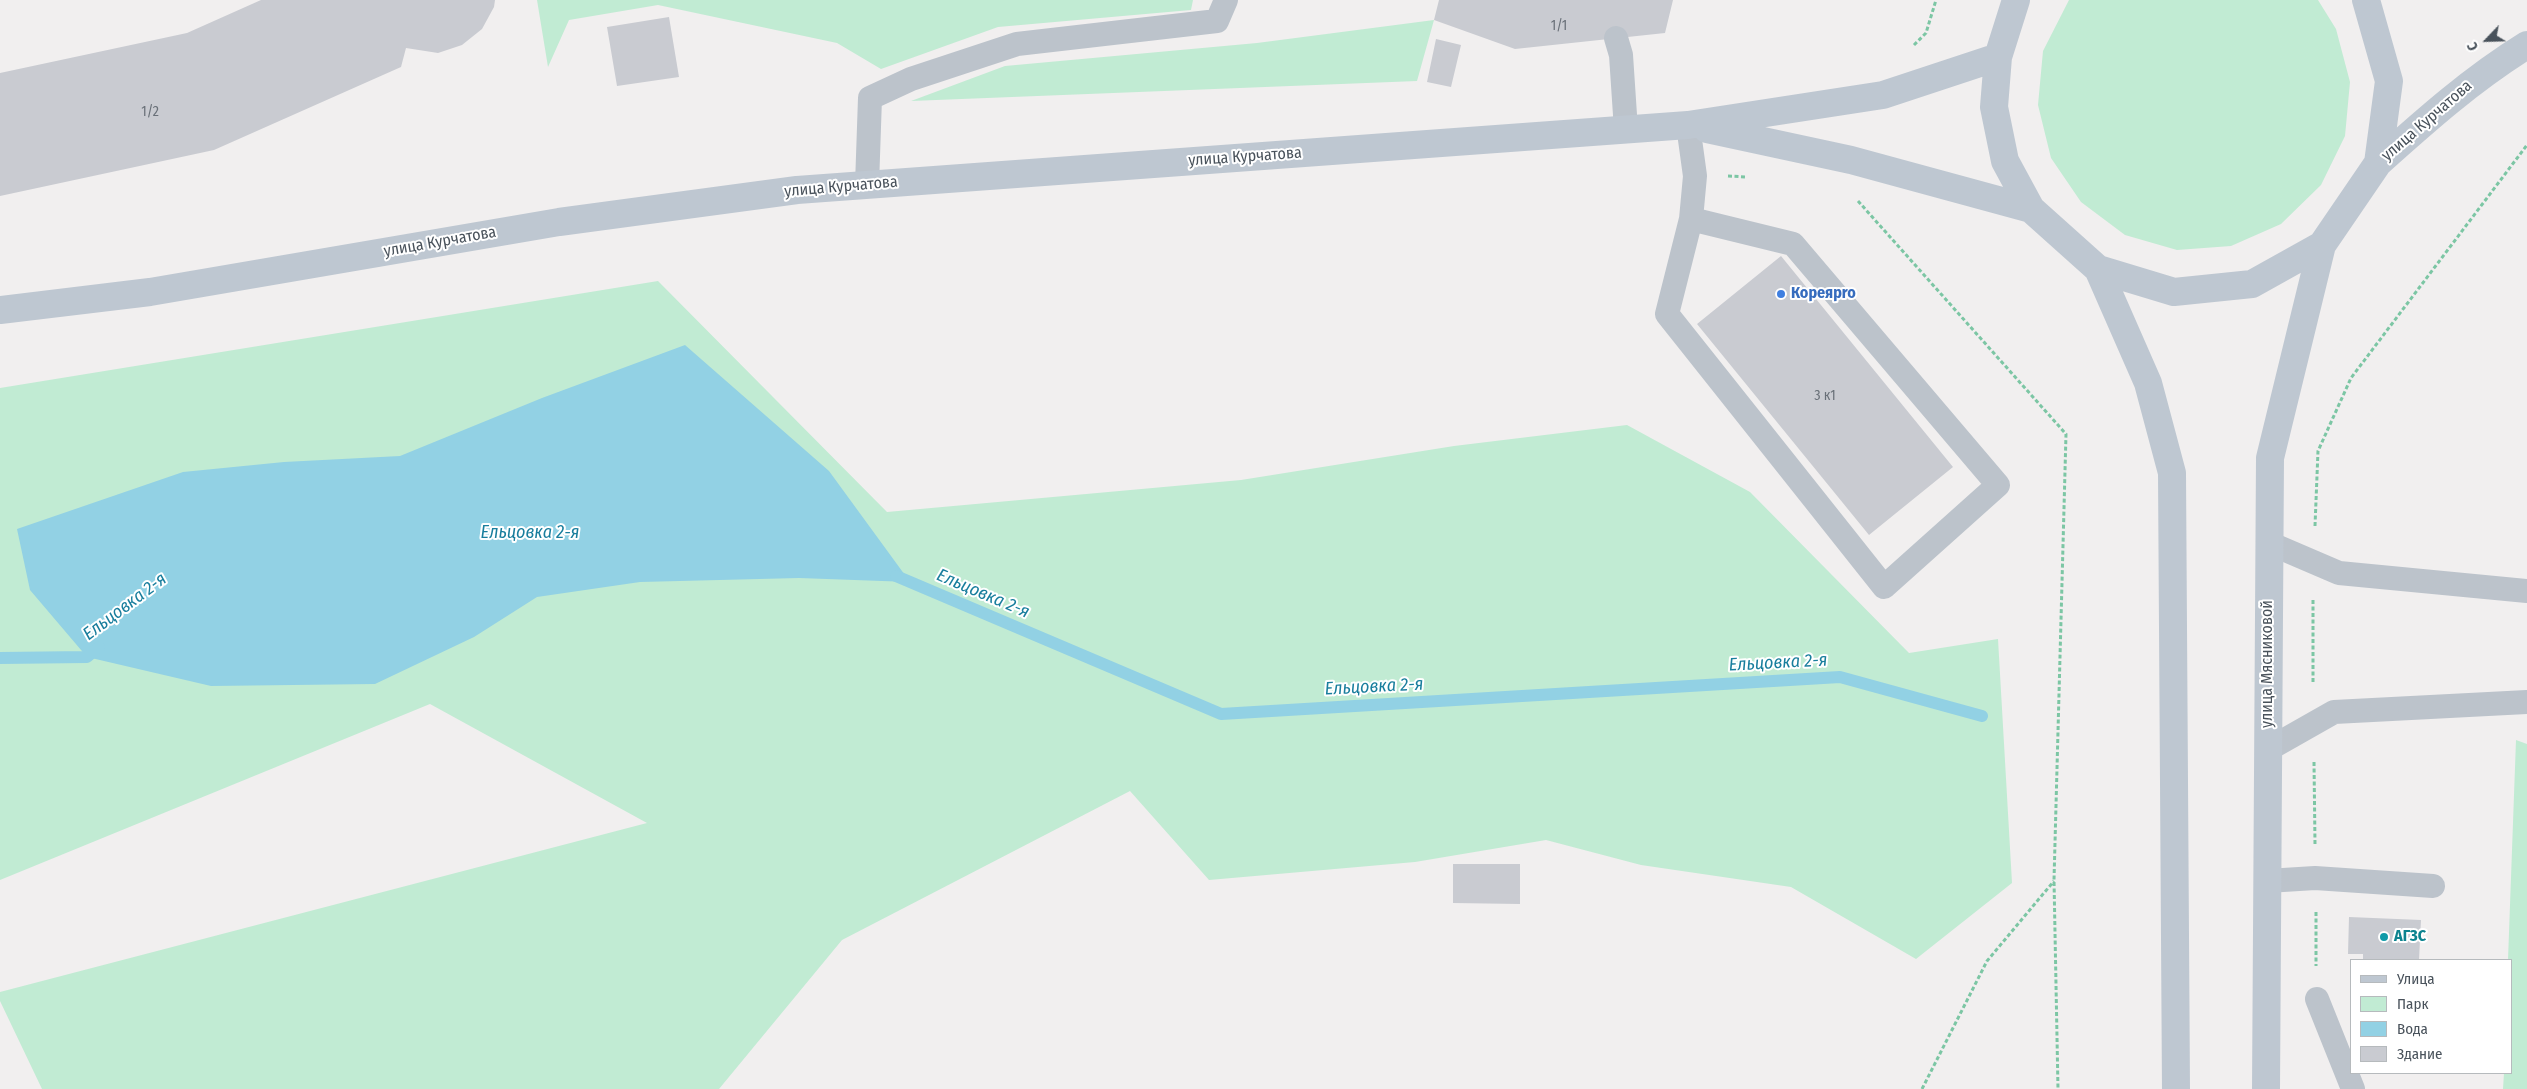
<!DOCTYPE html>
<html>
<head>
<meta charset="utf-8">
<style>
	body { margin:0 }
	#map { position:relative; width:2527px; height:1089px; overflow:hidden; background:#f1efef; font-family:"Fira Sans Condensed",sans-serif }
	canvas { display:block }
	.legend { position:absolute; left:2350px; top:959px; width:162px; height:115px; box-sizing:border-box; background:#fff; border:1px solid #b6babd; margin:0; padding:6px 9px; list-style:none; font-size:15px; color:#49525b }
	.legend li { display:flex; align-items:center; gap:10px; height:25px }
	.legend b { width:25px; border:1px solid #b6babd }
	.north { position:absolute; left:2462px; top:15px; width:50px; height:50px; -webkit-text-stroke:4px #fff; paint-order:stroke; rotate:246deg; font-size:14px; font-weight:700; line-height:20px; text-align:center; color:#49525b }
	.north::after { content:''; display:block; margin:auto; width:18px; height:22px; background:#49525b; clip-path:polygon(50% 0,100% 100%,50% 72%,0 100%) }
</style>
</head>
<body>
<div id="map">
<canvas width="2527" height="1089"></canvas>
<ul class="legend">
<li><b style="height:6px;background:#bec7d1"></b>Улица</li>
<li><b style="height:14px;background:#c1ebd3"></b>Парк</li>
<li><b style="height:14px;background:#92d1e4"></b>Вода</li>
<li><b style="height:14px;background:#c9cbd1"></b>Здание</li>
</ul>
<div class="north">С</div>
</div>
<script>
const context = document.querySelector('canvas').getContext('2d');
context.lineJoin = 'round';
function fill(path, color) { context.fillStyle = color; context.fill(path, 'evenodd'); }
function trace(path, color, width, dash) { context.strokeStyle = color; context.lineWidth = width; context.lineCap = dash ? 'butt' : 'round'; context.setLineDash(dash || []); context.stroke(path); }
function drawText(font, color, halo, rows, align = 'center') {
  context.font = font + ' "Fira Sans Condensed",sans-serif'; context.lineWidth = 4; context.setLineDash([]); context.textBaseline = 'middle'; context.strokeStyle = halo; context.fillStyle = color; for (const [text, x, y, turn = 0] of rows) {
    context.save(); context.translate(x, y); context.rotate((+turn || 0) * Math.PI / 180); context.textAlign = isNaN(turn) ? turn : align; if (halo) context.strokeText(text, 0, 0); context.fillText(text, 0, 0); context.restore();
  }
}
fill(new Path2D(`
	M537 0H1193L1191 10 998 27 881 69 837 43 658 5 569 20 548 67Z
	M2069 0H2318L2336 29 2350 82 2345 136 2321 185 2281 224 2231 246 2177 250 2125 235 2081 202 2051 158 2038 105 2043 51Z
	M1434 20 1417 81 911 101 1005 66 1257 43Z
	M658 281 887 512 1241 480 1454 446 1627 425 1750 492 1909 653 1998 639 2012 883 1916 959 1791 887 1641 865 1546 840 1415 862 1209 880 1130 791 842 940 719 1089H42L0 1001V992L647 823 430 704 0 880V388Z
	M2516 740 2527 744V1089H2503L2504 1073H2511V960H2508Z`), '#c1ebd3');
fill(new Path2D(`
	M685 345 829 471 910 582 799 578 640 582 537 597 474 637 375 684 211 686 87 657 30 590 17 529 183 472 284 462 400 456 542 398Z`), '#92d1e4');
trace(new Path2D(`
	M896 576 1221 714 1840 677 1982 716
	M0 658 87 657 99 647`), '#92d1e4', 12);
fill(new Path2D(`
	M261 0H495L494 7 482 29 462 45 438 53 406 48 401 67 214 150 0 196V73L187 33Z
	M1439 0H1673L1665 33 1515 49 1434 20Z
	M669 17 679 77 617 86 607 27Z
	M1436 39 1461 45 1451 87 1427 82Z
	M1781 256 1953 467 1869 535 1697 324Z
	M1453 864H1520V904L1453 903Z
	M2349 917 2421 920 2419 960H2363V954H2348Z`), '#c9cbd1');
trace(new Path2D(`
	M1914 45 1926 33 1936 0
	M1728 176 1747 177
	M1858 201 2066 434 2054 880 2058 1089
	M2315 526 2318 451 2351 378 2527 145
	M2313 600V684
	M2314 762 2315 844
	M2316 912V966
	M1922 1089 1987 961 2054 881`), '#7cc6a4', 3, [4, 2.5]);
trace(new Path2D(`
	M1616 38 1621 55 1626 130
	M1688 125 1695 176 1691 219 1793 244 1998 485 1884 587 1667 314 1691 219
	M867 185 870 98 911 79 1017 44 1217 21 1226 0
	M2269 543 2339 573 2527 591
	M2267 750 2334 712 2527 702
	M2267 881 2315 878 2433 886
	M2317 999 2353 1089`), '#bcc3cb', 24);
trace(new Path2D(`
	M2016 0 1998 57 1994 107 2005 161 2031 209 2098 269 2174 292 2252 284 2322 245 2378 163 2389 81 2366 0
	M1707 129 1851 160 2031 209
	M2378 163C2426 120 2472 79 2527 45
	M2098 269 2148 383 2172 473 2176 1089
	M0 310 150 292 559 222 797 190 1688 125 1883 95 1998 57
	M2266 1089 2270 458 2322 245`), '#bec7d1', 28);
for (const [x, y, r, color] of [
	[1781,294,5,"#3f7fe0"],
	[2384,937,5,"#0f9aa8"]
]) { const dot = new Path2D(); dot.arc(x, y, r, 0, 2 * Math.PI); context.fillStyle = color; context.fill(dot); trace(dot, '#fff', 2); }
drawText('14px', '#697078', null, [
	["1/1",1559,26],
	["1/2",150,112],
	["3 к1",1825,396]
]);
drawText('16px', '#49525b', '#fff', [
	["улица Курчатова",2427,121,-41],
	["улица Курчатова",1245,157,-4],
	["улица Курчатова",841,187,-5],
	["улица Курчатова",440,242,-10],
	["улица Мясниковой",2268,664,-90]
]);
drawText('bold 16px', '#366cbe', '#fff', [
	["Кореяpro",1791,294]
], 'left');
drawText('bold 16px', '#0d838f', '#fff', [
	["АГЗС",2394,937]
], 'left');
drawText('italic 18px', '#197e9d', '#fff', [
	["Ельцовка 2-я",530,533],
	["Ельцовка 2-я",983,594,23],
	["Ельцовка 2-я",125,607,-37],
	["Ельцовка 2-я",1778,663,-3],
	["Ельцовка 2-я",1374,687,-3]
]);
</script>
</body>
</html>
